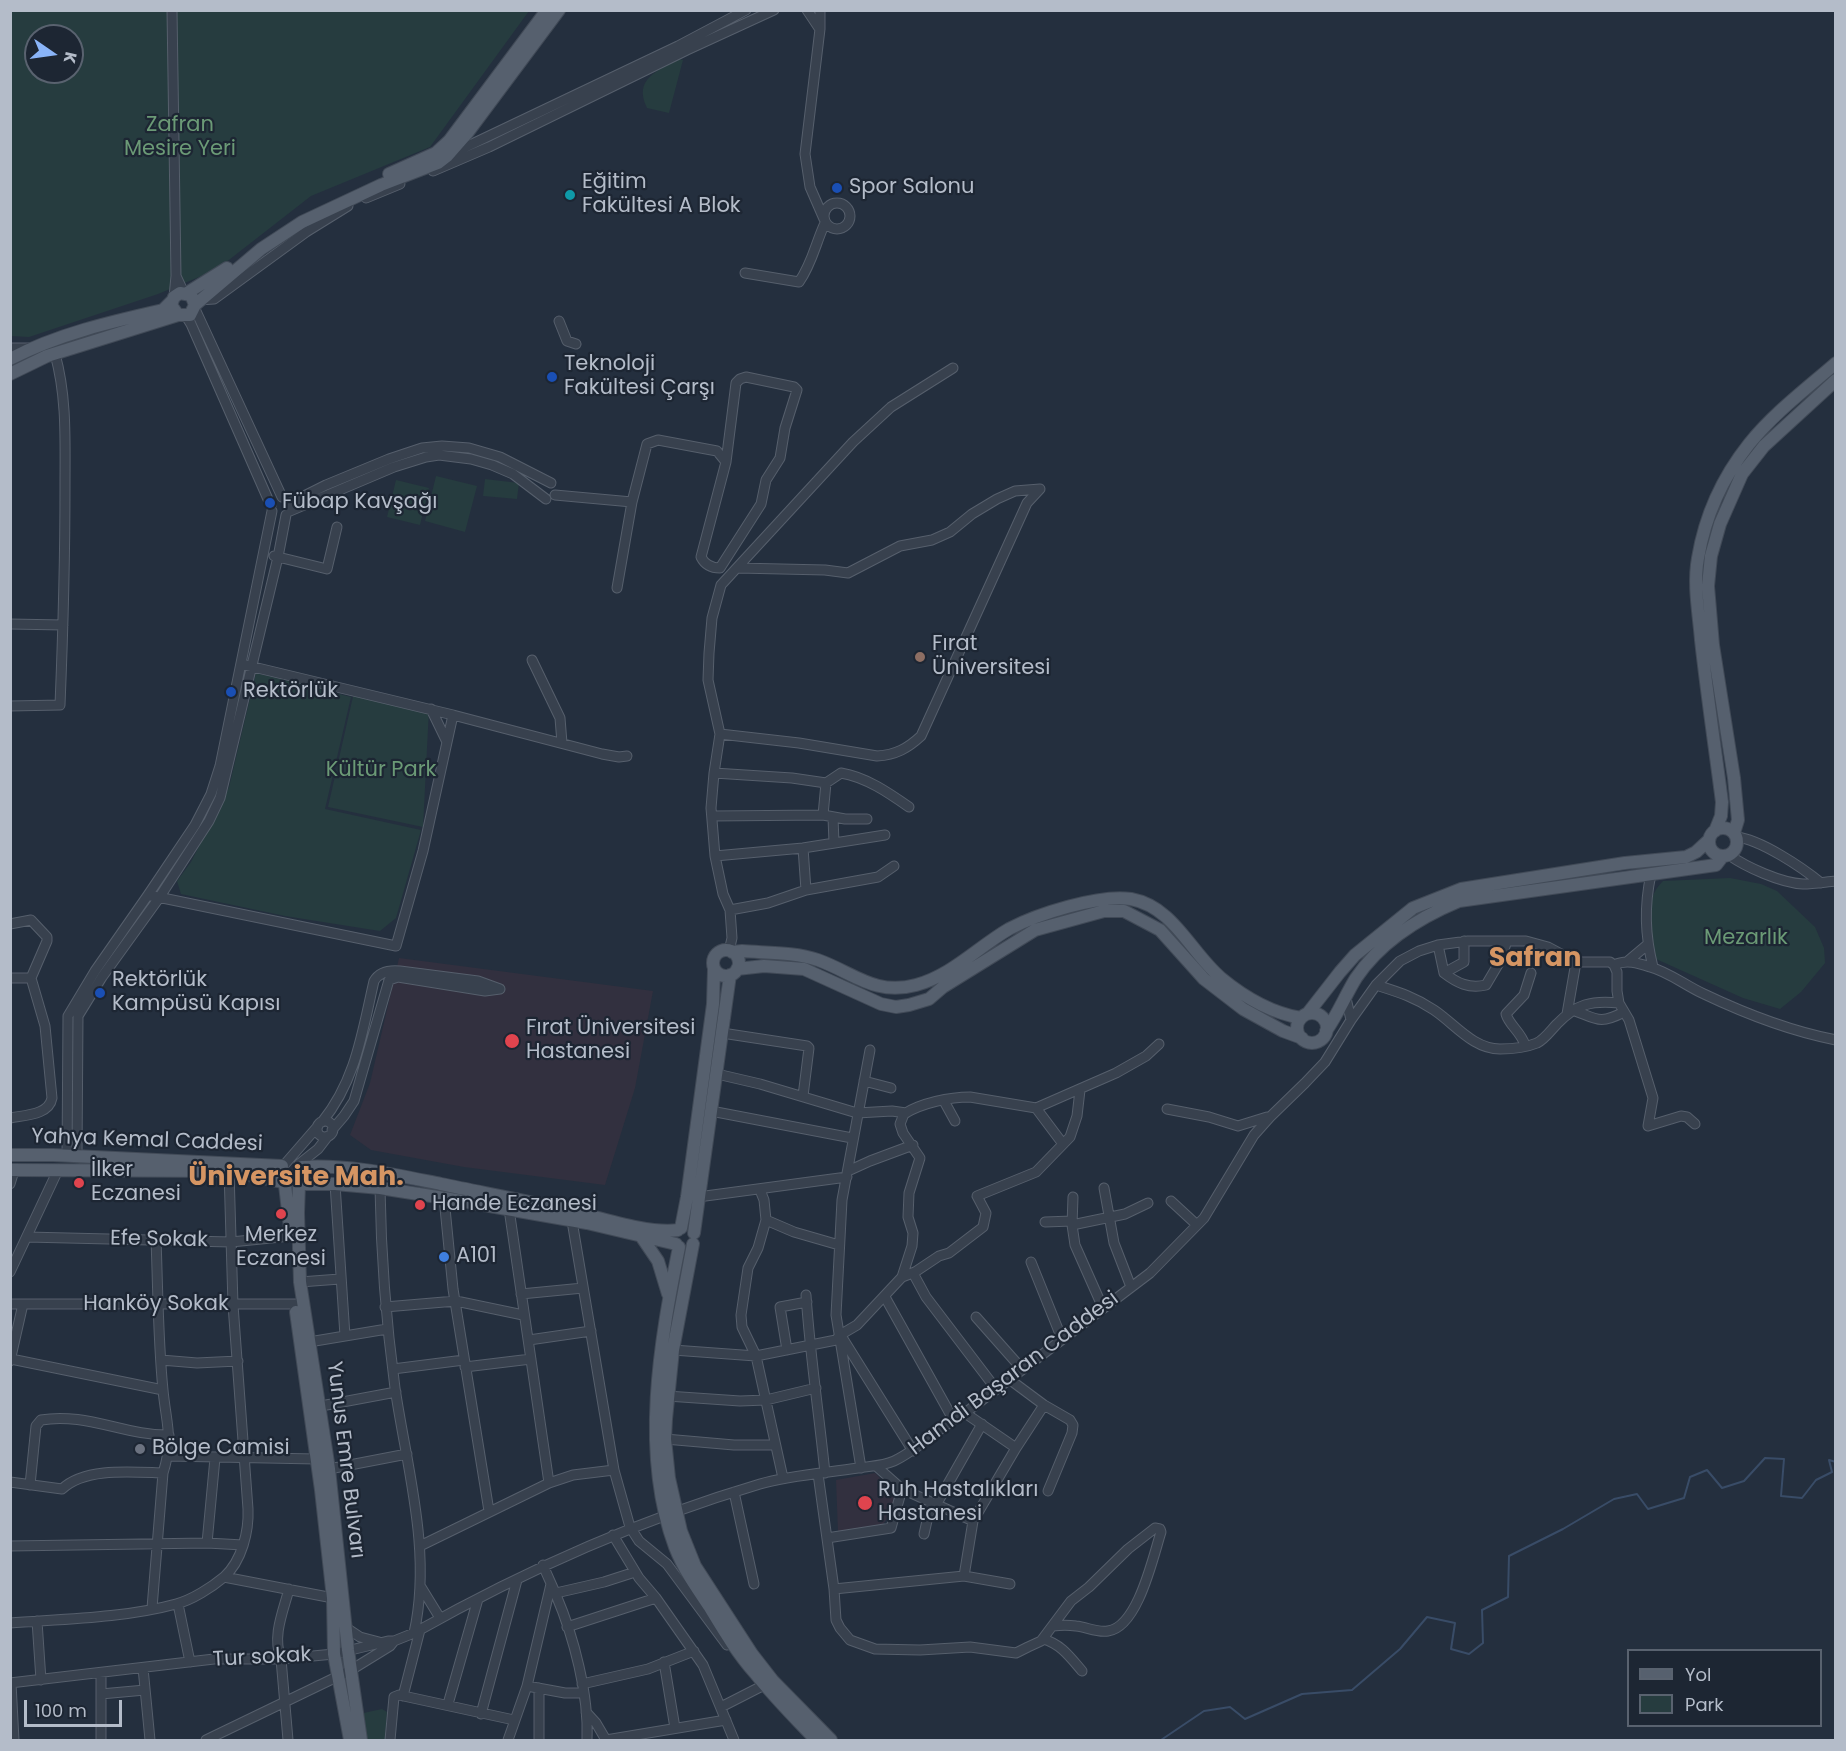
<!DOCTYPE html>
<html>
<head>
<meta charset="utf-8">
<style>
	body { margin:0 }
	#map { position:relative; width:1846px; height:1751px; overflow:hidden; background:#242f3e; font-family:Poppins,sans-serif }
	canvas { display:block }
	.frame { position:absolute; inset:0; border:12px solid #b4bcc9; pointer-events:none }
	.legend { position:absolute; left:1627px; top:1649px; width:195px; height:78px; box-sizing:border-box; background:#1d2633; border:2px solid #59626f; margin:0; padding:8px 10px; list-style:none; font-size:18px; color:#b4bcc9 }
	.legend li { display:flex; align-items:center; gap:12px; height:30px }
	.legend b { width:30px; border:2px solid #59626f }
	.north { position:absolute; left:24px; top:24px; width:60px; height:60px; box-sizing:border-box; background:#1d2633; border:2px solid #59626f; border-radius:50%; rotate:103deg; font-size:16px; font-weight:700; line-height:24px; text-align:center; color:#b4bcc9 }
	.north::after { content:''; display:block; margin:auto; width:21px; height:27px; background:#8ab4f8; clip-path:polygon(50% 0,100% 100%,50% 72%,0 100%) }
	.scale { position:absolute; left:24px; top:1700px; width:98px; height:27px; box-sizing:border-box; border:3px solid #b4bcc9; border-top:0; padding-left:8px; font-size:18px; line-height:21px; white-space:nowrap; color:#b4bcc9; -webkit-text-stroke:4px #1d2633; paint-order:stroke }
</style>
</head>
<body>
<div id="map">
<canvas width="1846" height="1751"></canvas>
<div class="frame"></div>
<ul class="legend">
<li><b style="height:8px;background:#56606e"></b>Yol</li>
<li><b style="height:16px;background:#263c3f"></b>Park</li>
</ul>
<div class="north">K</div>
<div class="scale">100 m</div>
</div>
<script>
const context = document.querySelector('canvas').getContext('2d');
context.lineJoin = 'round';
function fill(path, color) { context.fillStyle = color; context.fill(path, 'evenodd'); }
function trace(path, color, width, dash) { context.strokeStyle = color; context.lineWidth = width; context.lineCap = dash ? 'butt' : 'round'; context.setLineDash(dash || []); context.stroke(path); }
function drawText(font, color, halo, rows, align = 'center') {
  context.font = font + ' Poppins,sans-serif'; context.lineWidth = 4.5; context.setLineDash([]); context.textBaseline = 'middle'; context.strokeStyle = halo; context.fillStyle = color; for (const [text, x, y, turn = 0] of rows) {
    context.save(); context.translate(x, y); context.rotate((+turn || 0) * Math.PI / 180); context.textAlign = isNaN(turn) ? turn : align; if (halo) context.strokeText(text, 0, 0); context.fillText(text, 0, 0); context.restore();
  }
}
fill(new Path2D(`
	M399 958 653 991 635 1088 605 1185 464 1167 371 1150 350 1135 370 1083Z
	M875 1473 895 1493 891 1513 881 1527 838 1532 836 1480Z`), '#32303f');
fill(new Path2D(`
	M11 11H529L430 147 311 196 216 270 158 294 29 337 11 336ZM36 36H72V72H36Z
	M679 59 683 60 669 113 647 108C633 79 657 71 679 59Z
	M436 476 477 486 465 532 425 521Z
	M485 479 519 483 517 499 483 496Z
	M396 480 429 488 420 525 387 517Z
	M256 673 351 697 325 809 421 830 396 918 380 931 285 916 181 894 177 881 191 862 229 787Z
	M354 692 429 709 423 827 328 807Z
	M1730 878 1761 884 1777 891 1815 927 1824 948 1825 963 1801 992 1780 1009 1743 998 1656 959C1649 933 1642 901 1663 881Z
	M382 1709 387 1712 385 1740H364L359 1714Z`), '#263c3f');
trace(new Path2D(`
	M1161 1740 1204 1711 1230 1707 1245 1719 1302 1694 1352 1690 1400 1649 1427 1617 1455 1623 1451 1649 1469 1654 1483 1643 1482 1610 1508 1597 1509 1556 1563 1529 1614 1499 1637 1494 1648 1509 1684 1498 1690 1477 1707 1470 1722 1488 1744 1481 1765 1458 1784 1459 1781 1496 1802 1498 1816 1480 1832 1472 1829 1460 1836 1462`), '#394c67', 2);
const minor = new Path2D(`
	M172 10 176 276
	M807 10 819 28
	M820 10V29L805 154 810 187 824 219
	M449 155 678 46 746 10
	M433 171 489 147 687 50 774 10
	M366 198 400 184
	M824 216a13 13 0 1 1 26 0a13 13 0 1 1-26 0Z
	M745 273 799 282C812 264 816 242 825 223
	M174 297 176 276 184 293
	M199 300 214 299 306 232 348 206
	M195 309 282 497
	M186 316 191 324 271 506
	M559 321 567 341 576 344
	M10 348H29
	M746 377 794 387 797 390 785 428 780 458 766 480 761 504 720 568C711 568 705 565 701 557L726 462 736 383 740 379Z
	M555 495 632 502
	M290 503 326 485 389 459 422 448 442 446 469 448 500 457 551 483
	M290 511 394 467 426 457 439 455 471 459 492 465 513 474 546 499
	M274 556 327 569 337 527
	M738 568 825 570 848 573 900 546 932 540 950 532 972 514 997 499 1015 491 1040 489
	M617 588 632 502 647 444 658 440 717 451 726 462
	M10 624 63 625
	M532 660 560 718 562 743
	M10 706 60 705C63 632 65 559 65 486 65 441 67 397 55 354
	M431 709 447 742
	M453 715 602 754 619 757 627 756
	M720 734 799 743 877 756C896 755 908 748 921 736L1027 503 1040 489
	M714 773 792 778 826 783 841 773C866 777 889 793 909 807
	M823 815 826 783
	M712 816 823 815 845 819H867
	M833 817 834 843
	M1736 837C1760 839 1803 868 1821 883
	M803 848 806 890
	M1729 855C1746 867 1781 883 1803 884 1814 884 1825 882 1836 881
	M715 856 803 848 885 835
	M1651 874C1644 907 1645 935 1653 967
	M148 895 396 946 423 851 453 715 241 664
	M730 910 768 903 806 890 878 877 894 866
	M10 924 31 920 47 937V941L31 978 45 1026 52 1098C49 1115 25 1115 10 1118
	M1464 941V962L1444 973C1457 983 1469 989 1486 985L1499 963 1507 941
	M1438 945 1444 973
	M729 951 732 938 730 910 723 894 715 856 711 808 714 773 720 734 708 680 709 653 712 618 721 585 853 442 891 407 953 368
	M1628 961 1647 945
	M1614 965C1626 959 1638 963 1650 967 1669 972 1686 986 1704 994 1746 1014 1790 1031 1836 1040
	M10 978H31
	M1376 985C1398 992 1415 997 1434 1010 1455 1024 1473 1049 1500 1049 1511 1049 1527 1047 1537 1043 1545 1039 1551 1030 1557 1024 1576 1004 1592 1000 1619 1003
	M1573 1010C1597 1019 1599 1025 1624 1012
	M1567 1014 1576 962
	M1351 1020 1376 985 1400 961 1419 951 1438 945 1468 941H1526L1548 947 1576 962H1610L1614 965 1617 972V991L1619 1003 1629 1020 1653 1098 1648 1126 1681 1116 1687 1117 1695 1124
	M722 1033 807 1046 809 1048 803 1096
	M1525 1045C1521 1032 1509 1025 1506 1014L1524 995 1531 973
	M717 1074 760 1084 857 1113 892 1111 906 1113
	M864 1081 891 1088
	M944 1101 955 1121
	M1036 1108 1063 1144
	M1167 1109 1209 1117 1238 1126 1267 1117
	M711 1111 852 1138
	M317 1129a8 8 0 1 1 16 0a8 8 0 1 1-16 0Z
	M322 1122C356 1080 362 1033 374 981 380 971 390 970 400 971L478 981 500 989
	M332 1130 344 1116 354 1101 389 980 398 977 485 991 500 989
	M67 1156 68 1016 95 971 148 895 195 825 211 794 220 766 272 511
	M77 1156 78 1016 102 977 159 898 209 821 220 798 278 557 286 515
	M285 1164 318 1126
	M299 1164 318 1149 328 1136
	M848 1171 870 1161 913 1145
	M10 1184 14 1171
	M335 1184 345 1336
	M380 1188C381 1256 386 1321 395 1388 407 1469 432 1552 414 1633
	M1104 1188 1114 1243 1131 1287
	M760 1190 764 1200 766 1220 758 1248 748 1268 741 1315 742 1327 756 1356 783 1478
	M698 1197 847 1177
	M1073 1197 1072 1225 1075 1245 1103 1308
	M444 1198 453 1289 489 1511
	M1171 1201 1197 1225
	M509 1209 549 1483
	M766 1220 794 1232 839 1245
	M572 1221 614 1470 630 1527 639 1541 667 1564 727 1645
	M1045 1222 1072 1221
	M1072 1225 1125 1214 1148 1203
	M27 1237 231 1242 291 1236
	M1031 1262 1062 1339
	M10 1272 58 1170
	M913 1273 926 1297 996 1389
	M902 1277 915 1272 939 1256 949 1253 983 1227 986 1213 977 1196 1036 1172 1070 1137 1077 1116 1080 1090
	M300 1282 340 1279
	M521 1294 583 1288
	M806 1295C810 1355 819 1414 825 1473
	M885 1297 953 1419
	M10 1304H302
	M385 1307 456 1301 523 1315
	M976 1317 1022 1369
	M843 1339 913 1451
	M529 1340 591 1331
	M309 1342 387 1329
	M673 1350 756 1356 836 1340 840 1335 857 1325 902 1277 912 1246 913 1233 908 1217 909 1193 920 1158 903 1133 900 1124 904 1114C921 1103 950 1097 970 1097L1036 1108 1116 1073 1146 1056 1159 1044
	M787 1350 780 1307 807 1302
	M11 1359 163 1390
	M161 1360 197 1363 238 1361
	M10 1361 23 1304
	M465 1367 531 1359
	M393 1369 464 1360
	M1009 1379 1044 1405 1070 1420 1073 1425 1072 1433 1048 1491
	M667 1396 740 1401 766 1400 816 1388
	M321 1406 396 1392
	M665 1439 734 1445H774
	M1016 1448 1044 1405
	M168 1456 316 1459
	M876 1466 902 1489 973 1521 1016 1448 965 1413
	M861 1468 836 1315 842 1200 870 1050
	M329 1469 407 1454
	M818 1474 834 1589 836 1620 840 1628 850 1640 875 1649 920 1650 970 1647 1016 1653 1028 1647 1041 1641 1071 1601 1089 1587 1128 1549 1155 1528 1160 1529 1161 1532C1153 1557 1138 1627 1108 1631 1097 1633 1087 1627 1076 1626 1069 1625 1061 1625 1053 1626
	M10 1482 62 1489C85 1467 133 1472 163 1473
	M30 1485 36 1426 41 1420C85 1412 126 1436 169 1435
	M734 1492 754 1584
	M936 1505 982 1424
	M924 1534 931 1503
	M613 1535 639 1578 656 1598 703 1665 734 1740
	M827 1538 891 1528 902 1489
	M207 1543 243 1545
	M10 1546 207 1543 215 1458
	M420 1546 549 1483 573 1475 614 1470
	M543 1565C547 1575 552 1585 556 1595 574 1637 589 1695 587 1740
	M964 1576 973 1521
	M224 1577 333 1598
	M421 1587 440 1618
	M834 1589 964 1576 1010 1584
	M556 1593 604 1582 635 1572
	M178 1604 190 1662
	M152 1608 163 1473C174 1439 166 1423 163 1390 158 1340 158 1290 156 1240
	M37 1621 41 1680
	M10 1623C64 1619 125 1618 176 1604 192 1600 212 1587 224 1577 242 1561 249 1531 248 1509L233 1305 229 1171
	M345 1627 360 1637 379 1642
	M567 1627 656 1598
	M1043 1639C1061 1644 1070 1657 1082 1671
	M664 1662 675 1728
	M143 1668 150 1740
	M10 1683 214 1659H281L334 1654 388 1641H394L414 1633C524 1571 638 1520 760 1484 791 1475 825 1473 858 1468 870 1466 883 1466 894 1461 920 1449 939 1426 965 1413L1150 1273 1204 1218 1254 1135 1270 1117 1305 1083 1325 1062 1351 1020 1346 998
	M11 1683 14 1740
	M582 1684 648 1669 694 1651
	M527 1686 565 1693H583
	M101 1694 145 1690
	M403 1696 420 1630
	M448 1704 478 1599
	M721 1707 768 1683
	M586 1712 596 1723 606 1740
	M481 1714 517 1580
	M101 1740V1673
	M206 1740 351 1670 390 1646 394 1641
	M288 1740 281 1659C272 1636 283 1612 289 1589
	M390 1740 394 1697 399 1695 514 1720
	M508 1740 527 1686 551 1584
	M539 1740V1688
	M606 1740 726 1720`);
const major = new Path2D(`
	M389 174 436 153 449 141 547 10
	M187 293 227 268
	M195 305 261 249 302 222 381 185 438 163 447 156 468 132 559 10
	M10 359C58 334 110 322 163 310L172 301
	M10 374 47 356 178 315H190L195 305 191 295 180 293 174 297 171 305 178 315
	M1709 842a14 14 0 1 1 28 0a14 14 0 1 1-28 0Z
	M1715 831 1721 816 1722 802C1715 748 1707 694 1701 640 1699 614 1693 585 1698 558 1705 516 1722 478 1749 444 1774 413 1806 389 1836 363
	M1734 833 1738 820 1734 778 1713 645 1708 586 1711 556 1720 524 1742 474 1764 446 1836 380
	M713 963a13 13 0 1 1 26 0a13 13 0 1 1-26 0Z
	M732 952 742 951C767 953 795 952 818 960 854 973 875 996 916 985 951 976 978 947 1009 929 1037 914 1100 894 1131 899 1174 907 1190 952 1221 978 1244 997 1272 1013 1301 1018
	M737 969 764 966 804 969 881 1004 896 1007 909 1005 929 999 943 987 1035 930 1104 911H1124L1160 930 1204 979 1243 1009 1283 1031 1302 1038
	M1308 1013 1340 972 1355 955 1413 908 1461 889 1625 863 1686 857 1696 852 1709 840
	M1297 1028a15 15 0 1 1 30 0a15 15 0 1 1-30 0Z
	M1326 1031C1338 1014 1345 996 1356 978 1381 941 1418 918 1459 901L1716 865 1723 856
	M10 1155H53L282 1166
	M302 1167C348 1164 396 1175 441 1184 484 1193 528 1201 571 1211 601 1218 648 1234 678 1230
	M10 1170 229 1171 282 1182
	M299 1184 298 1213 300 1282 329 1469 348 1650 361 1740
	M300 1184H335L380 1188 444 1198 587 1223 676 1244
	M285 1185 290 1228
	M681 1228 687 1197 713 1004 714 969
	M694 1233 730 975
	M641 1236 658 1261 668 1294
	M693 1244 673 1350 666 1419 665 1439 669 1478 681 1531 695 1566 752 1654 773 1681 831 1740
	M679 1247C660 1342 640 1453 675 1547 683 1568 696 1587 709 1606 723 1629 737 1653 755 1673 774 1697 795 1718 816 1740
	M296 1312 321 1490 333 1598 334 1654 350 1740`);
trace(minor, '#565f6c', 11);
trace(major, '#414a57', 14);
trace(minor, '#38414e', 9);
trace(major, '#56606e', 12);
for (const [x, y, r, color] of [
	[837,188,6,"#1a4fb4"],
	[570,195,6,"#0f9aa8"],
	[552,377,6,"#1a4fb4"],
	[270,503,6,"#1a4fb4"],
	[920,657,6,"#8d6e63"],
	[231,692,6,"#1a4fb4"],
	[100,993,6,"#1a4fb4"],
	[512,1041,8,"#e0444e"],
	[79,1183,6,"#e0444e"],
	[420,1205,6,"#e0444e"],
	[281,1214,6,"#e0444e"],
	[444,1257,6,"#3f7fe0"],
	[140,1449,6,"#6b7280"],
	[865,1503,8,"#e0444e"]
]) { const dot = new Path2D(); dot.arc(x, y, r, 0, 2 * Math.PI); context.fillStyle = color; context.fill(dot); trace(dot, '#1d2633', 2); }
drawText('21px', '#6b9a76', '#1d2633', [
	["Zafran",180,126],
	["Mesire Yeri",180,150],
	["Kültür Park",381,771],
	["Mezarlık",1746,939]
]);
drawText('21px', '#b4bcc9', '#1d2633', [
	["Eğitim",582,183],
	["Fakültesi A Blok",582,207],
	["Spor Salonu",849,188],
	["Teknoloji",564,365],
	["Fakültesi Çarşı",564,389],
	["Fübap Kavşağı",282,503],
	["Fırat",932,645],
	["Üniversitesi",932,669],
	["Rektörlük",243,692],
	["Rektörlük",112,981],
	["Kampüsü Kapısı",112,1005],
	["Fırat Üniversitesi",526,1029],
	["Hastanesi",526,1053],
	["İlker",91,1171],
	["Eczanesi",91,1195],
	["Hande Eczanesi",432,1205],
	["Merkez",281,1236,"center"],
	["Eczanesi",281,1260,"center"],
	["A101",456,1257],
	["Bölge Camisi",152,1449],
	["Ruh Hastalıkları",878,1491],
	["Hastanesi",878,1515]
], 'left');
drawText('21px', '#b4bcc9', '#1d2633', [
	["Yahya Kemal Caddesi",147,1141,2],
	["Efe Sokak",159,1240,1],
	["Hanköy Sokak",156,1305],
	["Hamdi Başaran Caddesi",1014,1374,-37],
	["Yunus Emre Bulvarı",345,1460,83],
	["Tur sokak",262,1658,-3]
]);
drawText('bold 27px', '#d59563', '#1d2633', [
	["Safran",1535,959],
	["Üniversite Mah.",296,1178]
]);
</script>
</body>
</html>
